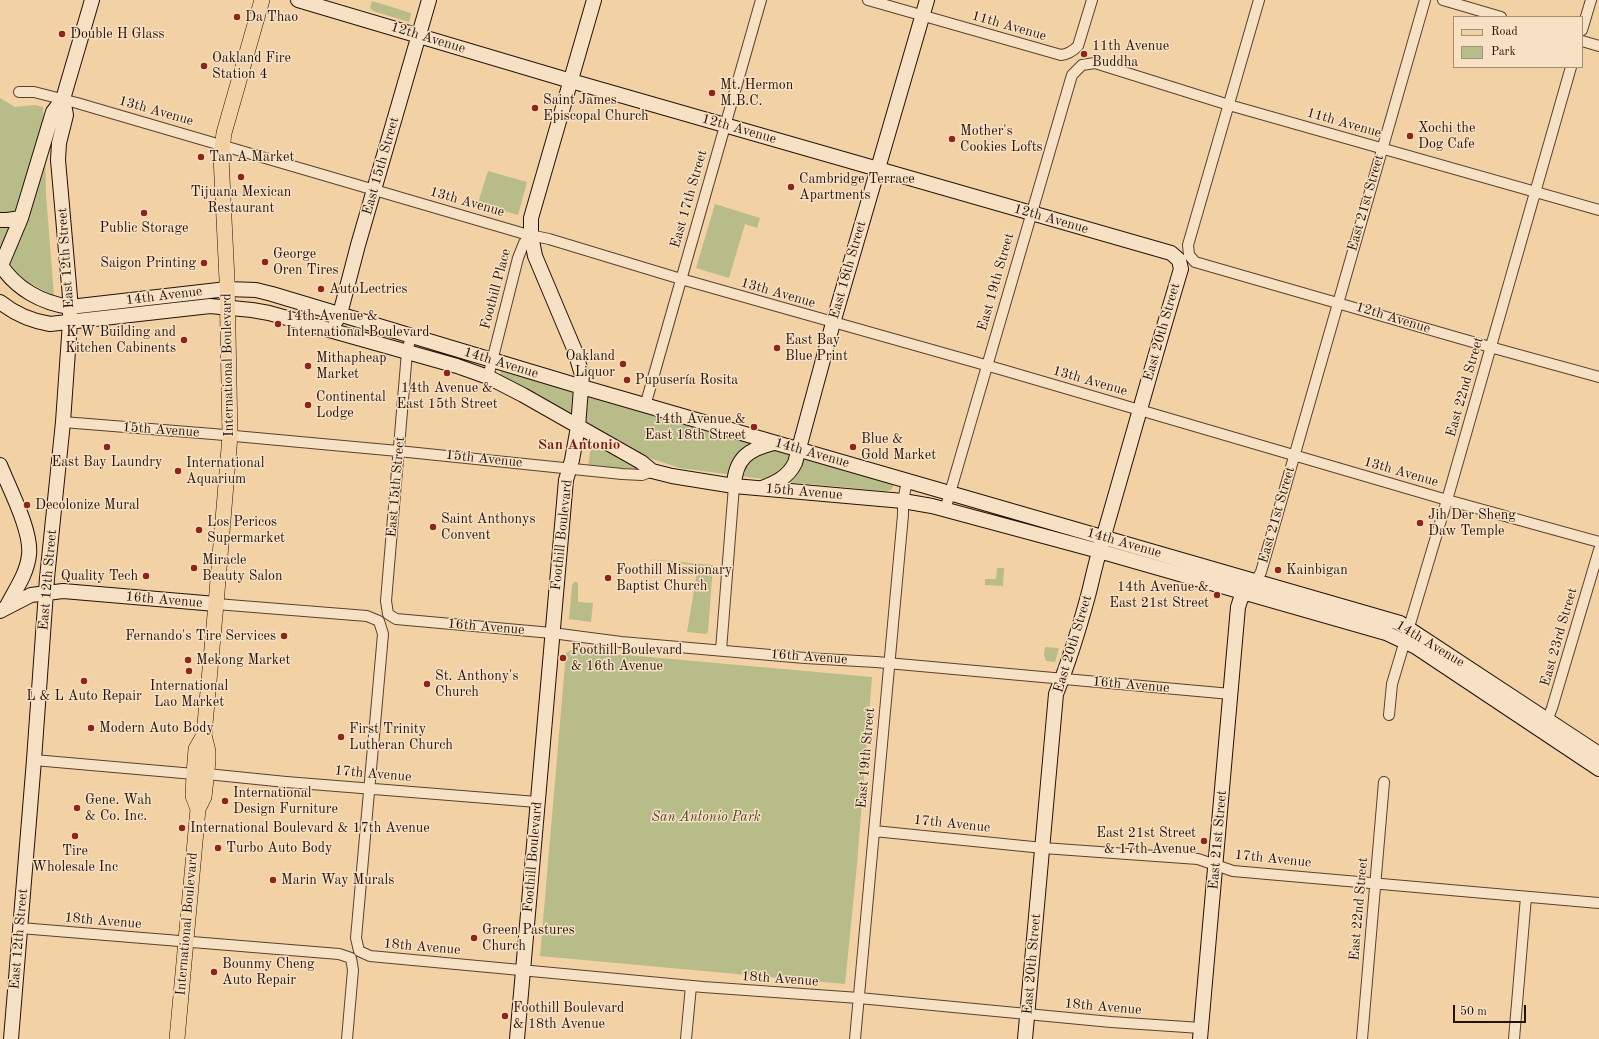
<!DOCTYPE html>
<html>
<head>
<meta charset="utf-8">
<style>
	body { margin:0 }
	#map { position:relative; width:1599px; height:1039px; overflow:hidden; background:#f2d1a5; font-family:"Old Standard TT",serif }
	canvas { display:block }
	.legend { position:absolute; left:1453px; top:16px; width:130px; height:52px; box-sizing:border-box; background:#f7e1c4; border:1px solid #a38e79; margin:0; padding:5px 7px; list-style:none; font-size:12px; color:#241208 }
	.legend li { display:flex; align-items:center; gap:8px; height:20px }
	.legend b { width:20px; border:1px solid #a38e79 }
	.scale { position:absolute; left:1453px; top:1005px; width:73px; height:18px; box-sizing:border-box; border:2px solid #241208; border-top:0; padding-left:5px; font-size:12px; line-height:14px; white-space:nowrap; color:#241208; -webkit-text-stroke:3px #f7e1c4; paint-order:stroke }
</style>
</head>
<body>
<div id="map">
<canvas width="1599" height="1039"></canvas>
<ul class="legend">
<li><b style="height:5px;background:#f2d1a5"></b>Road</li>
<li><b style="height:11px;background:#b7bc88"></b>Park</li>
</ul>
<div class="scale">50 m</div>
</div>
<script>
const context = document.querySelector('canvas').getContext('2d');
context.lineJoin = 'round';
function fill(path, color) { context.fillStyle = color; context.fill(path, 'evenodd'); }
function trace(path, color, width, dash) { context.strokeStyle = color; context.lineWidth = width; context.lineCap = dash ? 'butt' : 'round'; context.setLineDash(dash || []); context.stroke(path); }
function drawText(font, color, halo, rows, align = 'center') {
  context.font = font + ' "Old Standard TT",serif'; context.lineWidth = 3; context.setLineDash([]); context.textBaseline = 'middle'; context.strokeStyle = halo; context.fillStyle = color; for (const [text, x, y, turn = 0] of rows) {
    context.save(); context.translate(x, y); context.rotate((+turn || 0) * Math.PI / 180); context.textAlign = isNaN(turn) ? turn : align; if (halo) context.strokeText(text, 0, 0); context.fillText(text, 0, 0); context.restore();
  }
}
fill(new Path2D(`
	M372 1 411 13 409 22 373 11 370 8Z
	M0 98 15 107 35 105 43 107 45 142 46 195 54 296 26 281 14 271 0 244Z
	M488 171 527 182 518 215 478 203Z
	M715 204 760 218 757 228 745 224 729 278 696 268Z
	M501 371 753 444 806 457 893 484V487L891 490 886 491 786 482 680 468 631 452 640 469 588 467 593 430 500 375Z
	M648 559 713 565 708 632 706 634 687 632 698 566Z
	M997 568H1004L1003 586 985 585V579H996Z
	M574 582H577L578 584V602L593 603 591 622 569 619 572 585Z
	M1045 647 1059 648 1055 662 1046 661 1044 655Z
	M571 650 872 677 857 864 845 984 540 956 566 653Z`), '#b7bc88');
const street = new Path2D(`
	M868 0 1061 55C1069 54 1073 51 1078 46L1092 0
	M1259 0 1188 245 1189 255 1195 262 1490 347 1599 377
	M1443 0 1501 17
	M1582 30 1591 0
	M1582 41 1599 46
	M19 92H34L77 103 525 234 549 239 681 279 1003 370 1447 500 1599 542
	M411 336 407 352 386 601 388 614 396 619 552 633 621 642 805 658 876 662 1231 694
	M488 377 518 258 524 243 531 235
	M645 406 761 0
	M63 422 213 434 398 451 622 474 642 475 652 471
	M945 510 1072 75 1082 65 1095 63 1229 105 1599 210
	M1256 581 1261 572 1425 0
	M216 604 367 616 379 621 383 634 356 938 359 951 370 956 703 987 859 998 1111 1022 1201 1028
	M721 650 734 486
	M1389 715 1392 684 1447 500 1571 67
	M1545 726 1552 708 1599 550
	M34 760 194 774
	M207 774 286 782 537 802
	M874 831 1043 848 1198 859 1233 871 1599 903
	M20 928 339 954 351 958 353 970 347 1039
	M686 1039 691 986
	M855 1039 903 515V501L907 481
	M1362 1039 1384 782
	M1514 1039 1526 897`);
const secondary = new Path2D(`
	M298 0 571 81 1171 253 1179 260 1181 269C1153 362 1127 456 1100 549 1095 565 1092 581 1088 596 1079 629 1069 662 1056 694L1025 1039
	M0 220H7L21 218
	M0 264C16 289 42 303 70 307L227 289 256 290 272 294 582 387 1400 623 1599 754
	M0 268 21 218 53 112 63 99 92 0
	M0 302C15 314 31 321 50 324L210 306 252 310 269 313 457 366 488 377 523 395 641 462 652 471 672 476 734 486 903 501 932 506 1099 551 1386 633 1416 647 1599 769
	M336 321 340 314 358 245 429 0
	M0 465C9 488 32 531 29 555 27 574 15 590 7 606
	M734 486C735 458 749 449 774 443
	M762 488C776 483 788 477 795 463L833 323 927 0
	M0 611 31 595 63 591 216 604
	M11 1039 34 760 47 578 63 422 70 322V297L58 160 59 143 66 115 63 99
	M517 1039 566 480 572 460 578 427 582 375 575 351 535 256 531 235V218L594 0
	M1200 1039 1238 607 1241 598 1251 587`);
const primary = new Path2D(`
	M198 809 193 796 194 774 196 749 204 735
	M177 1039 198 809 204 797 208 761V751L204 735 216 604 230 436 227 280 221 157 224 133 262 0`);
trace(street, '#58422f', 12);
trace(secondary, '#241208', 16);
trace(primary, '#241208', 16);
trace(street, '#f7e1c4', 10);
trace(secondary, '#f7e1c4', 14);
trace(primary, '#f2d1a5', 15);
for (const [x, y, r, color] of [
	[237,17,4,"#8f2418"],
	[62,34,4,"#8f2418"],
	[1084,54,4,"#8f2418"],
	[204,66,4,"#8f2418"],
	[712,93,4,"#8f2418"],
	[535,108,4,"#8f2418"],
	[1410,136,4,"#8f2418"],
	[952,139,4,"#8f2418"],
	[201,157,4,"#8f2418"],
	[241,177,4,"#8f2418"],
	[791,187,4,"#8f2418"],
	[144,213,4,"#8f2418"],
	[265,262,4,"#8f2418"],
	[204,263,4,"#8f2418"],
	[321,289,4,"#8f2418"],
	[278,324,4,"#8f2418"],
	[184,340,4,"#8f2418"],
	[777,348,4,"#8f2418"],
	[623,364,4,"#8f2418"],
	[308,366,4,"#8f2418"],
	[447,373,4,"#8f2418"],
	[627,380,4,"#8f2418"],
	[308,405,4,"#8f2418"],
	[754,427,4,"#8f2418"],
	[107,447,4,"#8f2418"],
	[853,447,4,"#8f2418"],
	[178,471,4,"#8f2418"],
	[27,505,4,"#8f2418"],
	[1420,523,4,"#8f2418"],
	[433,527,4,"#8f2418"],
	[199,530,4,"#8f2418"],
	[194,568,4,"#8f2418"],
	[1278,570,4,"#8f2418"],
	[146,576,4,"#8f2418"],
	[608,578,4,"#8f2418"],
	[1217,595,4,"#8f2418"],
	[284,636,4,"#8f2418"],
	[563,658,4,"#8f2418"],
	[188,660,4,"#8f2418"],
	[189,671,4,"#8f2418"],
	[84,681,4,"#8f2418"],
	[427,684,4,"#8f2418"],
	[91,728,4,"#8f2418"],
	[341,737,4,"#8f2418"],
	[225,801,4,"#8f2418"],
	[77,808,4,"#8f2418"],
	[182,828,4,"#8f2418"],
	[75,836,4,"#8f2418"],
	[1204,841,4,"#8f2418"],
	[218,848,4,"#8f2418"],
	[273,880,4,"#8f2418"],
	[474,938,4,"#8f2418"],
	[214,972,4,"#8f2418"],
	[505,1016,4,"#8f2418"]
]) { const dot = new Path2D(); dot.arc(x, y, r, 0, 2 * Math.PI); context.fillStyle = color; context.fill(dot); trace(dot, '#f7e1c4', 1.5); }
drawText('14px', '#241208', '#f7e1c4', [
	["Da Thao",245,17],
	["Double H Glass",70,34],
	["11th Avenue",1092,46],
	["Buddha",1092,62],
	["Oakland Fire",212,58],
	["Station 4",212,74],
	["Mt. Hermon",720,85],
	["M.B.C.",720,101],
	["Saint James",543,100],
	["Episcopal Church",543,116],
	["Xochi the",1418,128],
	["Dog Cafe",1418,144],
	["Mother's",960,131],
	["Cookies Lofts",960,147],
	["Tan A Market",209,157],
	["Cambridge Terrace",799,179],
	["Apartments",799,195],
	["Tijuana Mexican",241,192,"center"],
	["Restaurant",241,208,"center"],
	["Public Storage",144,228,"center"],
	["George",273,254],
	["Oren Tires",273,270],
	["Saigon Printing",196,263,"right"],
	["AutoLectrics",329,289],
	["14th Avenue &",286,316],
	["International Boulevard",286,332],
	["K W Building and",176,332,"right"],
	["Kitchen Cabinents",176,348,"right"],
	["East Bay",785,340],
	["Blue Print",785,356],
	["Oakland",615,356,"right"],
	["Liquor",615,372,"right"],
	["Mithapheap",316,358],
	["Market",316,374],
	["Pupusería Rosita",635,380],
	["14th Avenue &",447,388,"center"],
	["East 15th Street",447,404,"center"],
	["Continental",316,397],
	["Lodge",316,413],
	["14th Avenue &",746,419,"right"],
	["East 18th Street",746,435,"right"],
	["Blue &",861,439],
	["Gold Market",861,455],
	["East Bay Laundry",107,462,"center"],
	["International",186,463],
	["Aquarium",186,479],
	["Decolonize Mural",35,505],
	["Jih Der Sheng",1428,515],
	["Daw Temple",1428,531],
	["Saint Anthonys",441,519],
	["Convent",441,535],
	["Los Pericos",207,522],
	["Supermarket",207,538],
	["Miracle",202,560],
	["Beauty Salon",202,576],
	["Foothill Missionary",616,570],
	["Baptist Church",616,586],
	["Kainbigan",1286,570],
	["Quality Tech",138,576,"right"],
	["14th Avenue &",1209,587,"right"],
	["East 21st Street",1209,603,"right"],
	["Fernando's Tire Services",276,636,"right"],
	["Foothill Boulevard",571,650],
	["& 16th Avenue",571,666],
	["Mekong Market",196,660],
	["St. Anthony's",435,676],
	["Church",435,692],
	["International",189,686,"center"],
	["Lao Market",189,702,"center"],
	["L & L Auto Repair",84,696,"center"],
	["Modern Auto Body",99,728],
	["First Trinity",349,729],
	["Lutheran Church",349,745],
	["International",233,793],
	["Design Furniture",233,809],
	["Gene. Wah",85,800],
	["& Co. Inc.",85,816],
	["International Boulevard & 17th Avenue",190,828],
	["East 21st Street",1196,833,"right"],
	["& 17th Avenue",1196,849,"right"],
	["Turbo Auto Body",226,848],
	["Tire",75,851,"center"],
	["Wholesale Inc",75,867,"center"],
	["Marin Way Murals",281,880],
	["Green Pastures",482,930],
	["Church",482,946],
	["Bounmy Cheng",222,964],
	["Auto Repair",222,980],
	["Foothill Boulevard",513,1008],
	["& 18th Avenue",513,1024]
], 'left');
drawText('14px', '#241208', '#f7e1c4', [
	["11th Avenue",1009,26,16],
	["12th Avenue",428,38,17],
	["13th Avenue",156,111,16],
	["11th Avenue",1344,123,16],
	["12th Avenue",739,129,16],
	["East 15th Street",381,166,-74],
	["East 17th Street",689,199,-74],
	["13th Avenue",467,202,16],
	["East 21st Street",1366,203,-74],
	["12th Avenue",1051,219,16],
	["East 12th Street",66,258,-94],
	["East 18th Street",848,270,-74],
	["East 19th Street",996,282,-74],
	["Foothill Place",496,289,-75],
	["13th Avenue",778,293,16],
	["14th Avenue",164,296,-7],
	["12th Avenue",1393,318,17],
	["East 20th Street",1162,332,-74],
	["14th Avenue",501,363,17],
	["International Boulevard",228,365,-91],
	["13th Avenue",1090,381,16],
	["East 22nd Street",1465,387,-74],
	["15th Avenue",161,430,4],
	["14th Avenue",812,453,16],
	["15th Avenue",484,459,6],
	["13th Avenue",1401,472,16],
	["East 15th Street",396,487,-85],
	["15th Avenue",804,492,5],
	["East 21st Street",1277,515,-74],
	["Foothill Boulevard",562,535,-84],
	["14th Avenue",1124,543,16],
	["East 12th Street",48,580,-85],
	["16th Avenue",164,600,5],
	["16th Avenue",486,627,5],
	["East 23rd Street",1559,637,-74],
	["East 20th Street",1073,644,-73],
	["14th Avenue",1430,644,31],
	["16th Avenue",809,657,4],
	["16th Avenue",1131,685,5],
	["East 19th Street",866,758,-85],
	["17th Avenue",373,774,5],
	["17th Avenue",952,824,6],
	["East 21st Street",1218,840,-85],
	["Foothill Boulevard",533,857,-85],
	["17th Avenue",1273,859,6],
	["East 22nd Street",1359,909,-85],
	["18th Avenue",103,921,5],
	["International Boulevard",187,924,-85],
	["East 12th Street",19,939,-85],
	["18th Avenue",422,947,5],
	["East 20th Street",1032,964,-85],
	["18th Avenue",780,979,4],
	["18th Avenue",1103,1007,5]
]);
drawText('italic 14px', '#50452e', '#f7e1c4', [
	["San Antonio Park",706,817]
]);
drawText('bold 15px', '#7a1f14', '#f7e1c4', [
	["San Antonio",579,445]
]);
</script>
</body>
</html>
